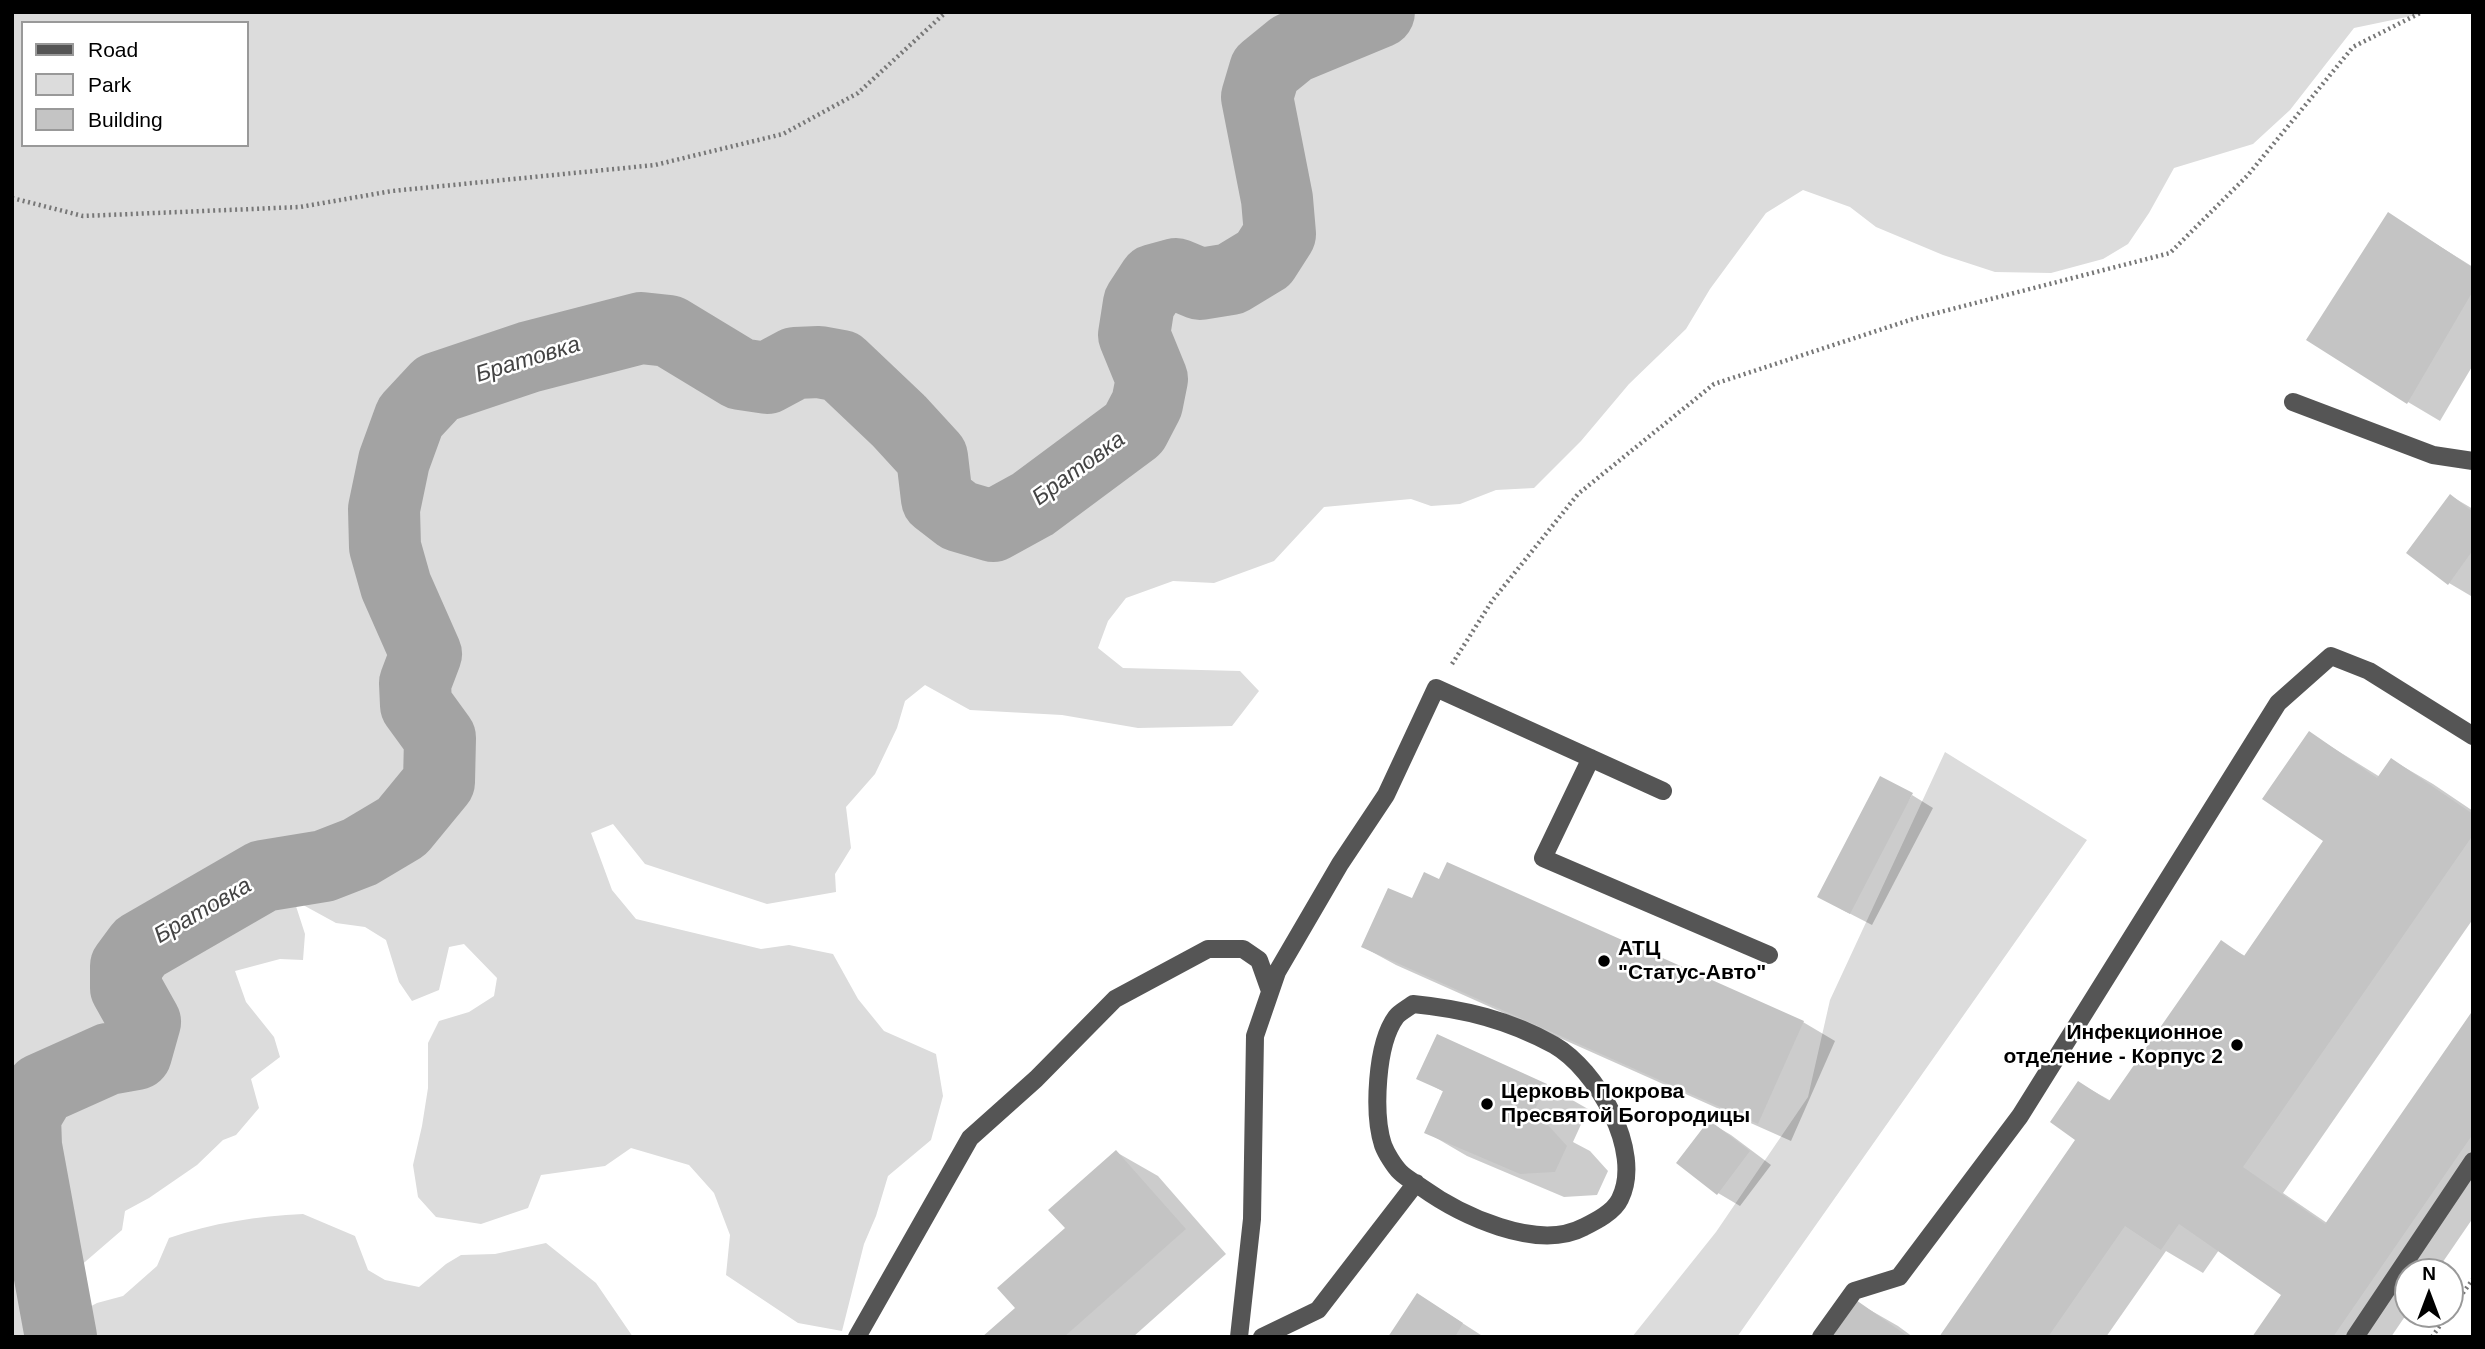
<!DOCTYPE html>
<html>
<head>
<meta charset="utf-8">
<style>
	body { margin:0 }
	#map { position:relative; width:2485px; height:1349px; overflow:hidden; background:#fff; font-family:Arial,sans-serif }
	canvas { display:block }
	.frame { position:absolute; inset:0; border:14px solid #000; pointer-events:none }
	.legend { position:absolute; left:21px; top:21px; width:228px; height:126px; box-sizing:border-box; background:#fff; border:2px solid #999; margin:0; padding:9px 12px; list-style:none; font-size:21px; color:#000 }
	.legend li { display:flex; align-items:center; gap:14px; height:35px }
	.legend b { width:35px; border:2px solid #999 }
	.north { position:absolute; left:2394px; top:1258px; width:70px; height:70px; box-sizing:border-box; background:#fff; border:2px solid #999; border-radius:50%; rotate:0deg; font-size:19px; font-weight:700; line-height:28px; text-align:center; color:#000 }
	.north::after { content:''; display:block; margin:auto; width:24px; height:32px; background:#000; clip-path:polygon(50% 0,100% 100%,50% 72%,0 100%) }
</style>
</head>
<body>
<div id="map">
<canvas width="2485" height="1349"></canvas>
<div class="frame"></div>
<ul class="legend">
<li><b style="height:9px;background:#555"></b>Road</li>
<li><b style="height:19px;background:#dcdcdc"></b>Park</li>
<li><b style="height:19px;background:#c4c4c4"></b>Building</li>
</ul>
<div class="north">N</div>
</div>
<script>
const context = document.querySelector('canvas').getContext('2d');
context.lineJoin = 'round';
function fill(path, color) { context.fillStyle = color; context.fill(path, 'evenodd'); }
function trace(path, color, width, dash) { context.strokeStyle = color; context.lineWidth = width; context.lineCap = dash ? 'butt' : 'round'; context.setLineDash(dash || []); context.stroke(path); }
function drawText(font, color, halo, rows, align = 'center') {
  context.font = font + ' Arial,sans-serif'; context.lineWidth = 5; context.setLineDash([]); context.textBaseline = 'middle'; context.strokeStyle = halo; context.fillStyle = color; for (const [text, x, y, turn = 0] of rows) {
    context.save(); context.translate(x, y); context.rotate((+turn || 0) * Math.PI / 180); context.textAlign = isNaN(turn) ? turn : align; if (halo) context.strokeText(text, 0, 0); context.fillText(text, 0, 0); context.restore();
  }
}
fill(new Path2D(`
	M12 12H2431L2354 28 2290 110 2253 144 2174 168 2149 213 2128 244 2103 259 2051 273 1995 272 1943 255 1876 227 1850 207 1803 190 1766 213 1710 289 1686 329 1629 384 1581 441 1534 488 1496 490 1460 504 1431 506 1411 499 1324 507 1274 561 1214 583 1173 581 1126 598 1108 621 1098 648 1123 668 1240 671 1259 691 1232 726 1138 728 1062 715 970 710 925 685 905 701 897 728 875 774 846 807 851 848 835 874 836 892 767 904 645 864 613 824 591 833 612 890 636 919 761 949 789 945 833 954 858 999 884 1031 936 1054 943 1096 931 1140 888 1176 876 1216 864 1244 842 1331 798 1323 726 1275 730 1235 714 1193 689 1165 631 1148 605 1166 541 1175 528 1208 481 1224 436 1217 418 1197 413 1165 422 1126 428 1088V1043L439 1021 469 1012 494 996 497 978 464 944 449 947 439 990 412 1001 399 982 386 940 365 927 336 923 294 900 305 934 303 960 280 959 235 971 246 1002 274 1037 280 1057 251 1079 259 1108 236 1135 223 1140 197 1165 149 1198 125 1211 122 1230 42 1299 30 1337H12ZM23 23H247V145H23Z
	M1945 752 2087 840 1737 1337H1632L1716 1232 1808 1097 1830 1000Z
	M303 1214 355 1236 368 1270 385 1280 419 1287 446 1264 461 1255 495 1254 546 1243 596 1283 633 1337H47L78 1313 97 1303 123 1296 157 1266 169 1238C212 1223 258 1216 303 1214Z`), '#dcdcdc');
fill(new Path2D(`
	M2388 214 2473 267V365L2440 421 2408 402Z
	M2451 496 2473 509V593L2471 596 2449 583Z
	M2309 733 2380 777 2392 760 2433 784 2473 811V919L2283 1193 2327 1223 2473 1013V1218L2436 1272H2408V1312L2391 1337H2254L2283 1294 2219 1250 2203 1273 2166 1251 2106 1337H1941L2078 1139 2079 1083 2111 1101 2221 942 2245 956 2326 841Z
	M1912 795 1933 808 1872 925 1841 909Z
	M1363 947 1803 1022 1835 1041 1791 1141 1396 965Z
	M1419 1078 1546 1085 1588 1109 1573 1142 1590 1151 1608 1171 1597 1195 1564 1197 1467 1156 1426 1132 1444 1092Z
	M1709 1122 1731 1135 1771 1165 1740 1206 1718 1193 1678 1163Z
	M1116 1152 1158 1176 1226 1254 1133 1337H985L1018 1308Z
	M1418 1295 1439 1308 1484 1337H1390Z
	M1856 1302 1898 1326 1913 1337H1832Z`), '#0003');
trace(new Path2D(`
	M61 1337 26 1146 25 1116 41 1089 108 1059 136 1054 145 1022 126 988V966L140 947 263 876 324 866 360 852 402 827 439 782 440 738 416 705 415 683 426 654 396 586 385 547 384 509 394 461 410 417 437 388 529 357 641 328 669 331 740 374 767 378 795 363 819 362 841 366 899 421 932 457 937 499 959 516 993 526 1033 504 1134 429 1147 404 1152 379 1134 335 1139 303 1154 280 1176 274 1200 284 1231 279 1264 259 1280 234 1277 199 1257 97 1265 70 1292 48 1379 12`), '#a3a3a3', 72);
fill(new Path2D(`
	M2388 212 2473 268V291L2407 404 2306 340Z
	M2450 494 2473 512V550L2448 585 2406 553Z
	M2309 731 2377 778 2391 758 2473 814V835L2243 1167 2325 1224 2473 1010V1134L2333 1337H2252L2281 1295 2179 1224 2161 1250 2125 1226 2048 1337H1939L2075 1140 2050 1122 2078 1081 2109 1101 2221 940 2244 956 2323 841 2262 799Z
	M1880 776 1913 793 1850 914 1817 897Z
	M1447 862 1804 1021 1758 1124 1361 947 1388 888 1412 898 1424 872 1439 879Z
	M1437 1034 1547 1084 1531 1118 1548 1125 1567 1146 1555 1172 1520 1174 1424 1133 1443 1091 1416 1079Z
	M1709 1120 1750 1151 1717 1195 1676 1163Z
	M1116 1150 1186 1229 1064 1337H982L1015 1308 997 1288 1065 1228 1048 1210Z
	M1417 1293 1463 1323 1455 1337H1388Z
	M1856 1300 1909 1337H1830Z`), '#c4c4c4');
trace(new Path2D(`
	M12 198 83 216 300 207 392 191 655 165 783 134 858 93 946 12
	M1452 664 1492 601 1578 494 1714 384 1913 319 2170 253 2248 175 2353 47 2422 12
	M2450 1311 2473 1279
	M2432 1337 2448 1314`), '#777', 4.5, [2, 3.5]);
trace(new Path2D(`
	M2293 402 2433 455 2473 461
	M1591 758 1543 858 1769 955
	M1413 1004C1464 1009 1509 1020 1554 1045 1596 1069 1644 1151 1620 1199 1614 1212 1596 1221 1584 1227 1537 1252 1460 1215 1421 1187 1415 1183 1406 1178 1400 1172 1394 1166 1386 1153 1383 1145 1373 1114 1376 1044 1396 1017 1400 1012 1408 1008 1413 1004Z
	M857 1337 970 1138 1036 1079 1115 999 1208 949H1243L1259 960 1270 991
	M1239 1337 1252 1219 1255 1036 1277 972 1340 864 1386 795 1436 688 1663 791
	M1262 1337 1318 1310 1416 1183
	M1821 1337 1854 1291 1899 1277 2020 1116 2278 703 2331 656 2369 671 2473 736
	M2355 1337 2473 1161`), '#555', 18);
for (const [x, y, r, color] of [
	[1604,961,7,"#000"],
	[2237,1045,7,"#000"],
	[1487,1104,7,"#000"]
]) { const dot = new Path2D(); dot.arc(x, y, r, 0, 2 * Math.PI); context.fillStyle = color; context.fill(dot); trace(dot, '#fff', 2.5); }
drawText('bold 21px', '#000', '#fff', [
	["АТЦ",1618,949],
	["\"Статус-Авто\"",1618,973],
	["Инфекционное",2223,1033,"right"],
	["отделение - Корпус 2",2223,1057,"right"],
	["Церковь Покрова",1501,1092],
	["Пресвятой Богородицы",1501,1116]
], 'left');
drawText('italic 23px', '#444', '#fff', [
	["Братовка",528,360,-17],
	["Братовка",1079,469,-36],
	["Братовка",203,911,-30]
]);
</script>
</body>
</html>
